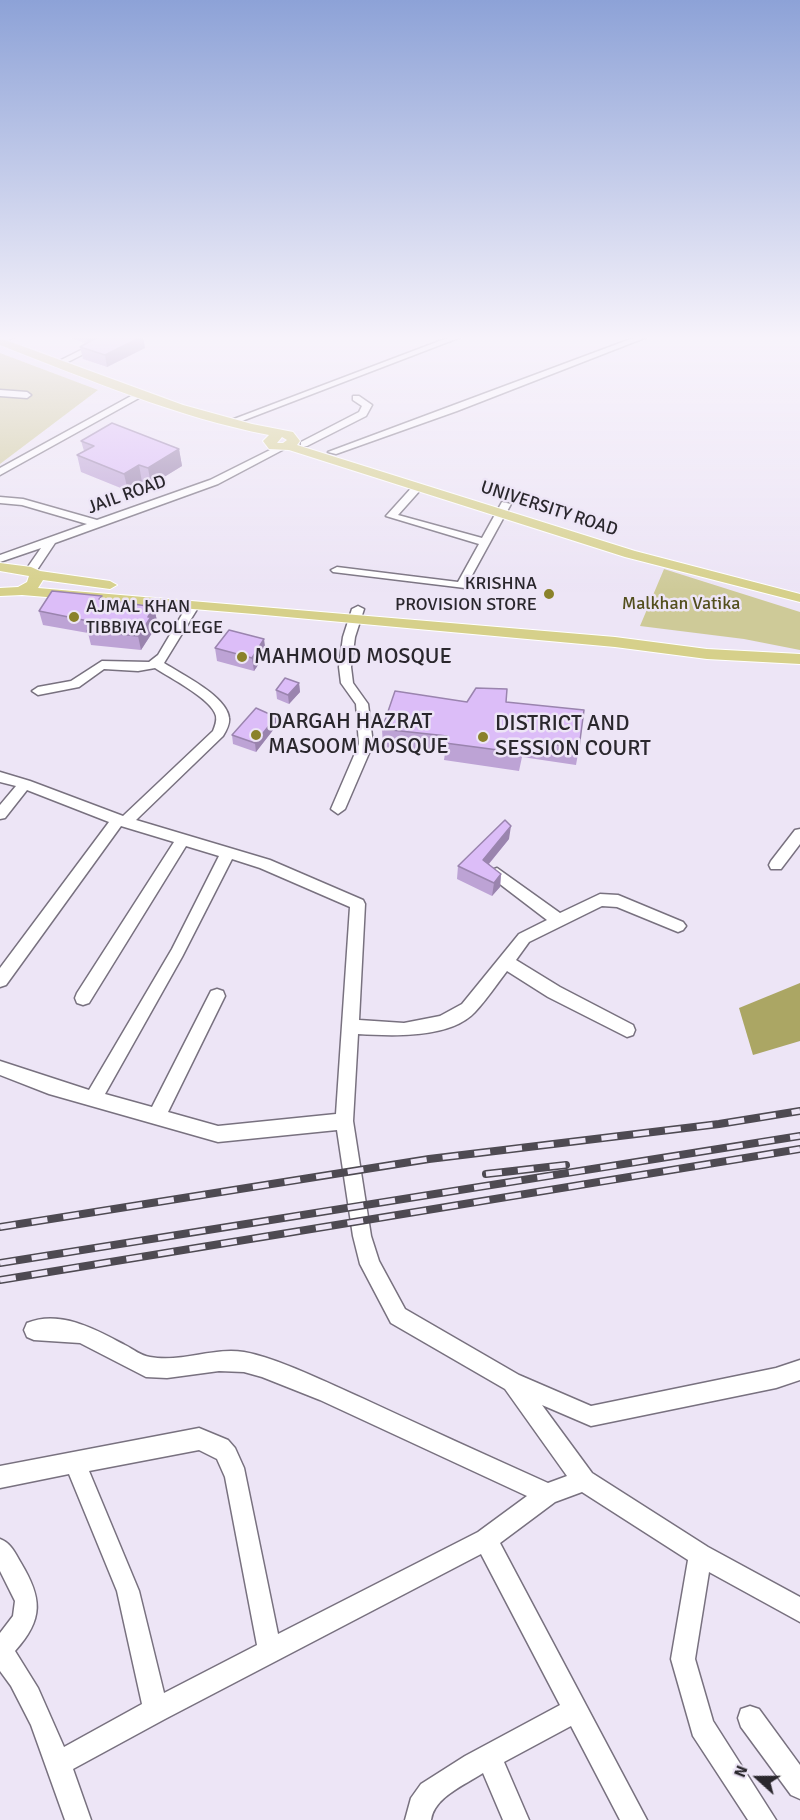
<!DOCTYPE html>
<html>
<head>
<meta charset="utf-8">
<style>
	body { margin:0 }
	#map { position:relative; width:800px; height:1820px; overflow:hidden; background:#ede5f6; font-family:Signika,sans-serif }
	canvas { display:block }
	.north { position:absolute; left:728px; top:1748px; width:60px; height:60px; -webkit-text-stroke:4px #ede5f6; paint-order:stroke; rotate:291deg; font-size:16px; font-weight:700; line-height:24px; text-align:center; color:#2a272d }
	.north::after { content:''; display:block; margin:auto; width:21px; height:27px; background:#2a272d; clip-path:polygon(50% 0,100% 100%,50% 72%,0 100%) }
</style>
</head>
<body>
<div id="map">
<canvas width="800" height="1820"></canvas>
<div class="north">N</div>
</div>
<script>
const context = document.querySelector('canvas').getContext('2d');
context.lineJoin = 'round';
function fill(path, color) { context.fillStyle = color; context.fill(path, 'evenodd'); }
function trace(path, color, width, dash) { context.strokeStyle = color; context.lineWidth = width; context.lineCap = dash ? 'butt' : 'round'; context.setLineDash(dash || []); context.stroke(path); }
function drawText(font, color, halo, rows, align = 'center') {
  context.font = font + ' Signika,sans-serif'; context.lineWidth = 5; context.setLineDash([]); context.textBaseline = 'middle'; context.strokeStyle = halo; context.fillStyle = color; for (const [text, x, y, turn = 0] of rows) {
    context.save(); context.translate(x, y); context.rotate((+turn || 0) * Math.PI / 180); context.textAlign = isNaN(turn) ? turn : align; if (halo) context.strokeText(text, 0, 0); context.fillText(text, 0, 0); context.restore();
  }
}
fill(new Path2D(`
	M0 353 98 390 0 464Z
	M664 569 800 612V650L744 639 640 626Z`), '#ceca98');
fill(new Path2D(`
	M800 983V1041L753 1055 739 1008Z`), '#aba664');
const minor = new Path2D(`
	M4 337H15L0 344V338Z
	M107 337H117L62 365 55 363Z
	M450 337H461L234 424 226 422Z
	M636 337H647L457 411 336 454 328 452Z
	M0 390 27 392 31 395 27 398 0 396Z
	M131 396 139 398 0 475V468Z
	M353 396H359L372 405 366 416 307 446H301V442L359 412 362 406 353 400Z
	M280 445 288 447 218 484 55 543 35 573 31 574 25 571 41 548 0 562V555L87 524 22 505 0 503V497L23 499 97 520 210 480Z
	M418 484 423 487 398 515 482 538 502 502 511 504 465 588 333 572 331 570 337 567 458 582 479 544 386 516 414 485Z
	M193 603 199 606 164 663C181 674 227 696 229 718 230 724 226 731 223 736L136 820 270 860 363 900 365 904 359 1020 404 1023 440 1016 462 1004 519 934 547 920 492 878 490 874 492 870 497 868 560 913 600 894 618 895 683 922 686 926 683 930 678 932 617 907 602 906 529 942 516 960 560 987 633 1025 635 1030 633 1035 627 1037 548 997 507 971C497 984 487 999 475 1012 450 1039 391 1036 358 1034L353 1121 371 1236 379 1261 405 1309 519 1375 591 1406 776 1368 800 1360V1380L776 1388 591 1426 542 1405 592 1473 708 1547 800 1597V1622L709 1572 695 1659 713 1721 776 1820H748L693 1736 671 1659 688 1560 582 1492 555 1502 500 1543 647 1820H620L571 1726 504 1762 529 1820H503L483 1773C465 1785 434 1797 431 1820H405L411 1798 421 1784 465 1756 560 1705 481 1554 165 1719 73 1769 91 1820H65L31 1725 11 1686 0 1671V1633L13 1616 15 1601 0 1571V1539C11 1543 15 1553 21 1563 42 1598 44 1619 15 1651L38 1688 64 1747 142 1704 117 1591 69 1474 0 1488V1466L199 1428 228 1440 235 1448 244 1468 278 1634 478 1532 527 1496 320 1400 262 1377 244 1372 219 1371 167 1378 146 1377 80 1343 34 1340 27 1337 24 1330 27 1323C60 1309 97 1330 125 1345 133 1349 141 1356 150 1357 181 1363 213 1347 244 1352 278 1358 330 1384 362 1398 424 1427 486 1455 548 1483L567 1476 505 1389 391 1323 360 1264 353 1236 337 1130 218 1142 49 1094 0 1075V1061L89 1090 172 949 219 856 186 846 89 1003 83 1005 77 1003 75 998 77 993 174 842 121 826 6 985 0 987V968L109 822 27 790 5 818 0 819V805L16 786 0 782V772L30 781 123 816 213 731C215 726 217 721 216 716 212 699 170 678 155 668L138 671 104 669 79 687 38 695 32 691 38 687 71 681 102 661 149 662 158 655 187 606ZM232 859 260 868 350 907 336 1114 218 1126 168 1112 225 996 223 991 217 989 211 991 152 1107 105 1094 182 957ZM199 1450 217 1459 225 1477 257 1645 164 1693 139 1591 89 1471Z
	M358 606 364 609 355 637 351 667 353 683 368 704 373 744 345 809 338 814 331 809 359 744 356 704 341 683 339 667 343 637 352 609Z
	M800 829V844L781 869H771L769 865 771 861 795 830Z
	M750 1706 759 1709 800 1765V1799L791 1795 741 1727 738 1718 741 1709Z`);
const major = new Path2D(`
	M0 338 183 405 252 424 293 432 300 441 297 445 635 551 800 594V602L625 557 289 450 269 449 263 441 269 435C176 417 88 379 0 345ZM282 437 287 440 283 443H277Z
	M0 563 31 567 40 571 110 581 117 585 110 589 43 580 38 588 615 637 707 649 800 654V664L707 659 615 647 254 614 22 595 0 596V588L18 587 27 582 29 576 0 571Z`);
trace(minor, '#78717f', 3);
trace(major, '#fff', 2);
fill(minor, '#fff');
fill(major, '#d6d08a');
const rail = new Path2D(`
	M486 1174 566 1165
	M0 1227 429 1159 719 1124 800 1111
	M0 1263 800 1136
	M0 1280 800 1149`);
trace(rail, '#4e4a52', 8);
trace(rail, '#ede5f6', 5, [16]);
fill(new Path2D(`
	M67 337H143L145 348 107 367 83 359 80 347 85 343Z
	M81 441 179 449 182 466 151 485 142 482 128 491 81 472 77 455 84 451Z
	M103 600 154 607 157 621 154 626V630L141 650 91 645 88 633 43 625 39 611Z
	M215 648 266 653 254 671 217 661Z
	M299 683 300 692 289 704 277 699 276 690Z
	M467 702H506L579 748 576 765 522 757 519 771 444 760 445 753 383 747 382 729Z
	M277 725 256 752 233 744 232 735Z
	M509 839 489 864 501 874 500 887 492 896 457 879 458 866Z`), '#bda3d5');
fill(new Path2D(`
	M86 337H106L88 344Z
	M141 337H143L145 348 107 367 105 355Z
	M179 449 182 466 151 485 148 468Z
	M139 465 142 482 128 491 124 474Z
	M154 607 157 621 154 626V630L141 650 138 636Z
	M264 639 266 653 254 671 252 658Z
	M299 683 300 692 289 704 288 695Z
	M276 717 277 725 256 752 255 743Z
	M511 826 509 839 482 872 483 860Z
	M501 874 500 887 492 896 494 883Z`), '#9a84ae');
const building = new Path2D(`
	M98 337H141L105 355 80 347Z
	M112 423 179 449 148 468 139 465 124 474 77 455 94 446 81 441Z
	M52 591 102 596 99 599 154 607 148 617H151L138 636 87 631 93 622 39 611Z
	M229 630 264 639 252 658 215 648Z
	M285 678 299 683 288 695 276 690Z
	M476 688 507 689 506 702 584 710 579 748 524 740 521 753 445 743 447 736 382 729 395 691 467 702Z
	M256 708 276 717 255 743 232 735Z
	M505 820 511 826 483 860 501 874 494 883 458 866Z`);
fill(building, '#dcbdf8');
trace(building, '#9a84ae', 1.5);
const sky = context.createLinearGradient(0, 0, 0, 592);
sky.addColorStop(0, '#8da2d7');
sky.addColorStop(0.57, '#f7f3fb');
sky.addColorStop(1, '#f7f3fb00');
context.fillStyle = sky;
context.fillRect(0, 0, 800, 592);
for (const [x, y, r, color] of [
	[549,594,6,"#8a822a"],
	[74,617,6,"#8a822a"],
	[242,657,6,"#8a822a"],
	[256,735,6,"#8a822a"],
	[483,737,6,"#8a822a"]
]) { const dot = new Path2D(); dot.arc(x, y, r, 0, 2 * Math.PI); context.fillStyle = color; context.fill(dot); trace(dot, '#ede5f6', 2); }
drawText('18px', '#2a272d', '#ede5f6', [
	["JAIL ROAD",127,495,-20],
	["UNIVERSITY ROAD",549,509,18]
]);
drawText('18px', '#2a272d', '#ede5f6', [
	["KRISHNA",537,584],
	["PROVISION STORE",537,605],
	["AJMAL KHAN",86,607,"left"],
	["TIBBIYA COLLEGE",86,628,"left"]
], 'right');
drawText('18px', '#534f1d', '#ede5f6', [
	["Malkhan Vatika",681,604]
]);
drawText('22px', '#2a272d', '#ede5f6', [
	["MAHMOUD MOSQUE",254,657],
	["DARGAH HAZRAT",268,722],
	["MASOOM MOSQUE",268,747],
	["DISTRICT AND",495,724],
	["SESSION COURT",495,749]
], 'left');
</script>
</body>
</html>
